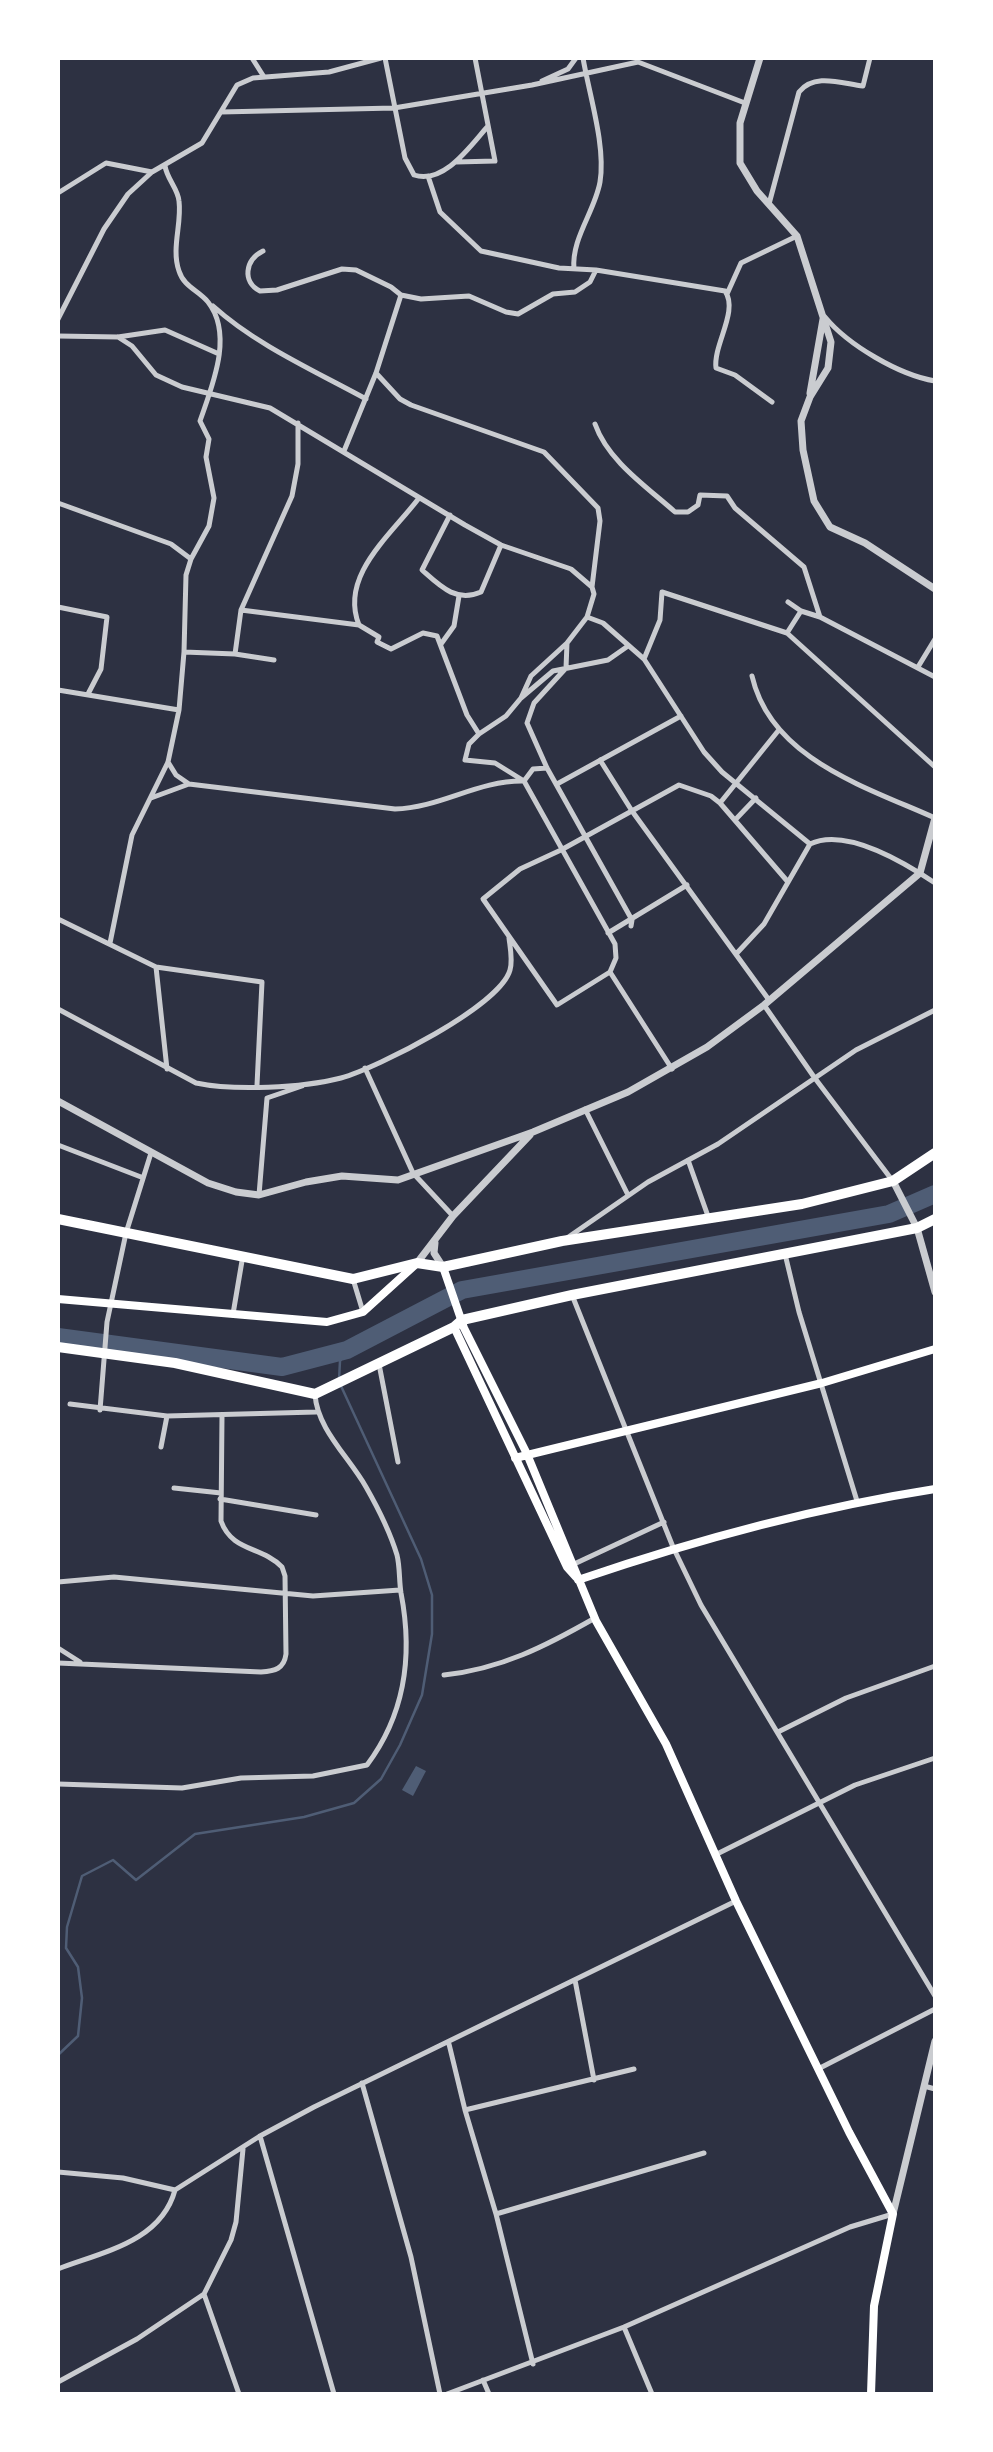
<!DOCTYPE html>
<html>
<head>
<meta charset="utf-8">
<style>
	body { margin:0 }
	#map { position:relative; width:993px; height:2452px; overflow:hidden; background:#2d3142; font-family:"Fira Sans Condensed",sans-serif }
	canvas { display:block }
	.frame { position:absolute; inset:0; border:60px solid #fff; pointer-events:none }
</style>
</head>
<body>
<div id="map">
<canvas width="993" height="2452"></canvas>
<div class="frame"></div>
</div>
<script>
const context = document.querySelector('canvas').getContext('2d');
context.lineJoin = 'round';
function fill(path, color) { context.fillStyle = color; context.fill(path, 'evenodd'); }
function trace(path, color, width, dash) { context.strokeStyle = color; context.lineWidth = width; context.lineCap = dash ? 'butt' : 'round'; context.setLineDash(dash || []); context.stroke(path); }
fill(new Path2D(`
	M416 1766 426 1771 413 1796 402 1790Z`), '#4f5d75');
trace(new Path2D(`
	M339 1380 340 1361 347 1350
	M58 2055 78 2036 82 1998 78 1967 66 1948 67 1927 82 1876 113 1860 136 1880 195 1834 304 1817 354 1803 381 1779 400 1745 422 1695 432 1634V1595L421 1559 341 1386`), '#4f5d75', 2.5);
trace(new Path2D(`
	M58 1337 282 1367 347 1350 462 1290 889 1214 935 1194`), '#4f5d75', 18);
trace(new Path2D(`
	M252 58 264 77
	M385 58 405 158 414 175C444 185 471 145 488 126
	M542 81 568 69 576 58
	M221 112 394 108 532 85 638 62 745 103
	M456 162 495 161 475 58
	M428 176 440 212 481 251 559 268 596 270 725 291C739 311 713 345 716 368L735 375 772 402
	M58 193 106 163 152 172
	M769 204 799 92C814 73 840 83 863 86L870 58
	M263 251C245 260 242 282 260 291L277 290 342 269 356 270 391 287 401 295 376 373 344 451
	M574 269C571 239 595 211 600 182 606 146 589 94 583 58
	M727 294 741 263 797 236
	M401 295 421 299 469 296 506 312 518 314 553 294 575 292 590 282 596 270
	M213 306C256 345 315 371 366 399
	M825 317C848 345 899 375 935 381
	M58 319 104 229 128 194 152 172 202 143 237 85 253 78 329 72 381 58
	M58 336 118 337 165 330 219 354
	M118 337 132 346 156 375 182 387 270 408 465 525 501 545 571 569 592 587
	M376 373 400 399 411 405 544 452 598 508 600 521 592 587 594 594 587 617 567 643 566 668 534 703 527 723 547 768 632 920 631 926
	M595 424C608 461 647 487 675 512H688L698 505 700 495 727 496 735 508 804 567 820 617
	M58 503 171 544 191 559
	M450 515 422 570C440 586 456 603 481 592L501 545
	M788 602 801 611 820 617 935 677
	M58 607 107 617 101 669 88 694
	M241 610 359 625 379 637 377 642 391 649 423 633 437 636 467 715 479 734 469 744 465 760 495 763 524 781 615 944 616 958 610 972
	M587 617 603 623 644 659 704 752 722 772 810 844
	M359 625C339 576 391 535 419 498
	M787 633 801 611
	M441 644 454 626 459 596
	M184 652 235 654 274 660
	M235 654 241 610 292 496 298 464V423
	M644 659 660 620 662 592 787 633 935 767
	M918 667 935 639
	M752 676C771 759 866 787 935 818
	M58 690 179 710
	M521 698 531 676 567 643
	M479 734 506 716 521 698 553 671 608 660 628 646
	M600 760 632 811 769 1000
	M524 781 533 769 547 768
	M189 784 395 809C440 808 478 780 524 781
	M557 784 681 716
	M151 798 189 784 176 775 168 762
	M720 803 778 731
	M736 819 756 798
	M810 844C846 827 905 863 935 883
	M58 919 156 967 262 982 257 1085
	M608 933 687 885
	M110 943 132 835 168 762 179 710 184 652 186 575 191 559 209 526 214 498 206 457 209 439 200 421C212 386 234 335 208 302 198 290 184 287 179 271 171 248 182 224 179 201 178 189 167 179 165 166
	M737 953 764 924 810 844
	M156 967 167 1069
	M610 972 557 1005 483 899 520 869 561 850 679 785 711 796 720 803 788 882
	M610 972 672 1069
	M764 1005 814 1077 892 1180
	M58 1009 196 1083C234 1091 302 1088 341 1078 377 1068 500 1006 510 970 513 960 510 947 509 938
	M365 1068 413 1173 453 1216
	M585 1109 628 1195
	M58 1145 141 1177
	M688 1160 709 1219
	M259 1195 267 1098 302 1086
	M567 1238 648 1182 718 1144 856 1050 935 1010
	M785 1254 799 1312 857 1501
	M353 1279 363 1312
	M572 1295 673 1547 701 1605 935 1996
	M233 1314 243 1255
	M379 1364 398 1462
	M70 1404 167 1416 316 1412
	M100 1410 107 1322 126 1233 151 1153
	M161 1447 167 1416
	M174 1488 221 1493
	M220 1499 316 1515
	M572 1565 664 1522
	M58 1582 114 1577 313 1596 400 1590
	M58 1648 80 1662
	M58 1663 261 1672C275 1671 284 1669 286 1654L285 1576 282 1567C262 1546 232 1552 221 1521L222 1416
	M444 1675C501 1669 546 1646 595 1618
	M778 1732 846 1698 935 1666
	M58 1784 182 1788 241 1778 313 1776 367 1765C406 1713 413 1655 401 1593 399 1581 400 1567 397 1555 390 1532 378 1508 366 1487 349 1457 317 1429 315 1394
	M715 1855 855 1785 935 1758
	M575 1980 594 2080
	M449 2044 465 2110 496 2214 533 2364
	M818 2069 935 2009
	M362 2083 411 2257 440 2394
	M924 2086 935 2089
	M465 2110 634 2069
	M260 2136 334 2394
	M58 2172 123 2178 175 2190
	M175 2190 260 2136 314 2107 736 1901
	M496 2214 704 2153
	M58 2269C102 2252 161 2242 175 2190
	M204 2294 239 2394
	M624 2327 652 2394
	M483 2380 489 2394
	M58 2382 137 2339 204 2294 231 2240 236 2222 243 2149
	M447 2394 624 2327 850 2227 893 2214`), '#caccd0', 5);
trace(new Path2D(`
	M760 58 740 123V163L757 191 797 236 831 342 828 368 810 397 801 421 803 450 814 501 830 527 865 543 935 589
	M810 393 823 319
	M58 1101 208 1183 236 1192 259 1195 306 1182 342 1176 398 1180 533 1132 628 1092 707 1047 764 1005 920 873 935 818
	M893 1181 917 1228 935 1292
	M435 1243 434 1253 443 1267
	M417 1263 453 1216 530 1135
	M893 2214 935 2041`), '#caccd0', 7);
trace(new Path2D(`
	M443 1267 464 1328 527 1454 596 1621 666 1744 736 1901 849 2132 893 2214 874 2306 871 2394
	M58 1299 327 1322 363 1312 415 1265
	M454 1327 567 1567 576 1577
	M515 1458 822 1383 935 1349
	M578 1580C695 1540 813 1508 935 1489`), '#fff', 8);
trace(new Path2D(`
	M58 1219 353 1279 417 1263 443 1267 562 1241 802 1204 893 1181 935 1153
	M58 1347 175 1363 315 1394 454 1327 462 1320 572 1295 917 1228 935 1219`), '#fff', 10);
</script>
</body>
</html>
